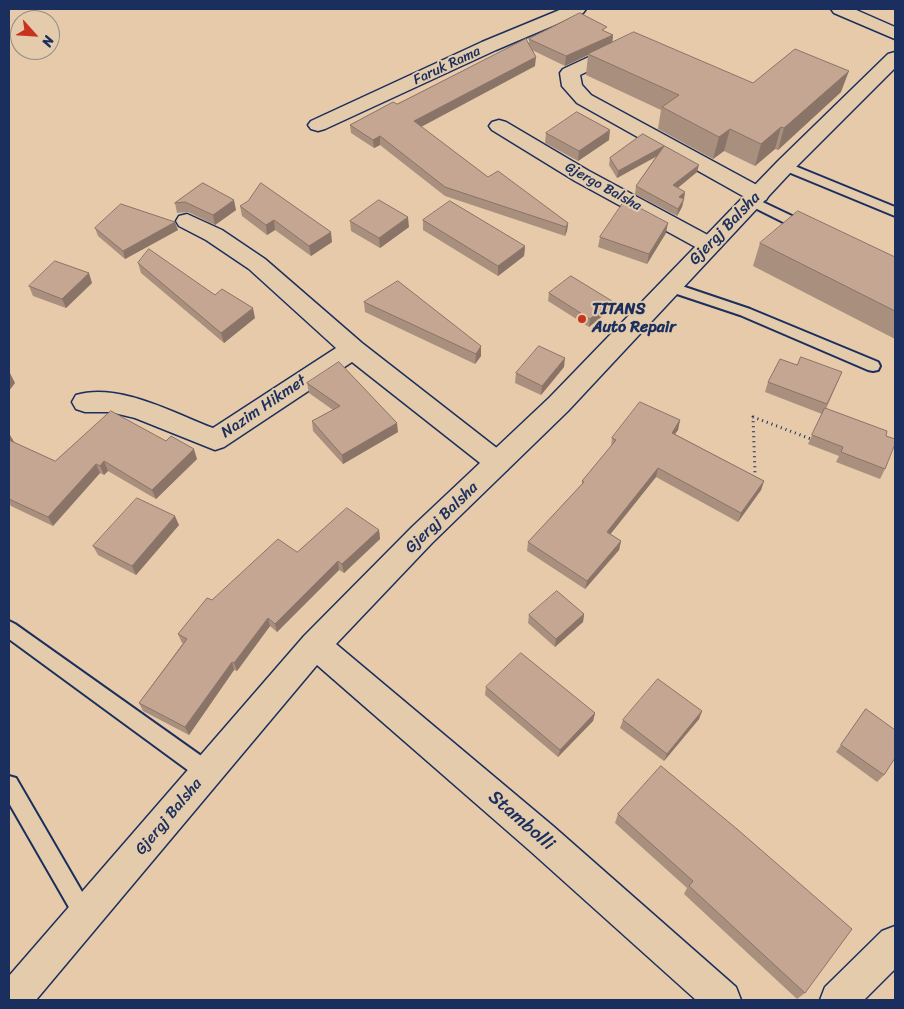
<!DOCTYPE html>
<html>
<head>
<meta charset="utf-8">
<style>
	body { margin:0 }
	#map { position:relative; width:904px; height:1009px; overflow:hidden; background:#e6caa9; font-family:Sriracha,sans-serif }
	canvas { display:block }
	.frame { position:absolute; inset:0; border:10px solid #1b2f5e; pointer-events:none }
	.north { position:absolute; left:10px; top:10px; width:50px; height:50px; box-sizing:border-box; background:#e3cbab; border:1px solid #938d8c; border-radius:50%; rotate:116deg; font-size:14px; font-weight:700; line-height:20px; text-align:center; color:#1b2f5e }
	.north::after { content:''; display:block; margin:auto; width:18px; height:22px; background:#c8321e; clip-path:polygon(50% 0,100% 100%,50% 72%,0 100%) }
</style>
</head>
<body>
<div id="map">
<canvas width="904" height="1009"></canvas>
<div class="frame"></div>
<div class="north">N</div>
</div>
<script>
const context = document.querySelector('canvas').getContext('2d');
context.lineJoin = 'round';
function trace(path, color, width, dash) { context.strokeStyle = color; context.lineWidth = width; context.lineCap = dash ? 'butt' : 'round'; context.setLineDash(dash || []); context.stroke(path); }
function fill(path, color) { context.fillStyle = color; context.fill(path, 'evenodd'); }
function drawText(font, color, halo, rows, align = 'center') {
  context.font = font + ' Sriracha,sans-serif'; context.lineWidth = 4; context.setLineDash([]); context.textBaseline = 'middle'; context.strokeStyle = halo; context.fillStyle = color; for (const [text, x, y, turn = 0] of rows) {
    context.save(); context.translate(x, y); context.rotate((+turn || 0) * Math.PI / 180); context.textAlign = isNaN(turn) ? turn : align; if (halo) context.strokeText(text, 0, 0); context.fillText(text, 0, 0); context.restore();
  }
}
const service = new Path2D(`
	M785 162 895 207V216L781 169 779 166Z
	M752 197 813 226 815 229 813 232H803L747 204 746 201 747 198Z
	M670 282 750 309 878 362 880 366 878 370 873 371 868 370 740 315 665 290 663 287 665 284Z
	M9 621 15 624 214 765 217 772 214 779 207 781 200 779 9 639Z
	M9 776 16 778 92 909 95 916 92 923 85 926 78 923 9 803Z`);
const minor = new Path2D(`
	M562 9H586L583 13 496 50 325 129 318 131 311 129 308 125 311 121 482 42Z
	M831 9H854L895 27V39L834 13Z
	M621 42 628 44 630 48 628 52 580 75 582 85 591 95 766 190 769 195 766 200 758 202 750 200 577 103 562 86 560 73 563 69Z
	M499 120 506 122 589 171 717 240 720 245 717 250 709 252 701 250 575 181 492 130 489 126 492 122Z
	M187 214 222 230 265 259 362 343 507 456 511 463 507 470 498 473 489 470 352 362 224 447 215 450 135 418 110 412H85L76 409 72 402 76 395C118 382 174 413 213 428L336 348 249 269 206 240 179 226 176 221 179 216Z`);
const tertiary = new Path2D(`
	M895 52V68L792 171 568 411 432 543 336 644 553 826 736 987 741 1000H696L529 850 317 665 36 1000H9V976L304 636 412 527 550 397 778 161 888 54Z
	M895 926V969L864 1000H820L825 987 882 931Z`);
trace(service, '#1b2f5e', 4);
trace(minor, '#1b2f5e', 3);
trace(tertiary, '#1b2f5e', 3);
trace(new Path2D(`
	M752 476 755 473 753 417 811 439`), '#1b2f5e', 3, [1, 4]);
fill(service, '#e3cbab');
fill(minor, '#e3cbab');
fill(tertiary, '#e3cbab');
fill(new Path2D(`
	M606 32 613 35 612 42 753 83 841 92 778 150 775 149 755 166 724 151 713 159 658 129 661 110 586 75 588 55 565 66 532 50 535 66 421 127 488 177 568 223 567 231 565 236 445 196 380 145 374 148 351 133 350 125 529 44V39Z
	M546 133 609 140 578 161 545 143Z
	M643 134 697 172 678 188 685 192 682 207 677 216 635 194 636 186 656 157 617 178 609 165 610 158Z
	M203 183 236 210 215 225 188 212 177 213 175 203Z
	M240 206 332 242 311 256 275 230 267 235 242 216Z
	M423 220 525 246 524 256 498 276 423 230Z
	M350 221 409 227 380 248 351 231Z
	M95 228 178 230 125 259 98 236Z
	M666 233 647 264 598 247 600 237Z
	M760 243 895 257V339L753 266Z
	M138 263 215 295 255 318 224 343 141 273Z
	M92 283 66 308 33 296 29 286Z
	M549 293 611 309 589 327 548 301Z
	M364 302 481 346V356L475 364 365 312Z
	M797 365 842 372 826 409 886 436 885 469 880 479 836 462 839 456 808 444 822 414 765 392 768 382Z
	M564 367 541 395 515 383 516 373Z
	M307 383 398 432 343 464 313 431 312 421 333 410 309 393Z
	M680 420 678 430 675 434 764 481 761 490 738 522 656 477 610 534 621 541 619 550 585 589 527 551 528 542 582 484V481L611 447 612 438Z
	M9 434 15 443 55 461 197 459 156 499 108 471 104 475 100 473 53 526 11 506 9 503Z
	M179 525 136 575 98 555 93 546Z
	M379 530 380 539 344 573 339 570 277 632 270 626 237 671 234 670 189 735 143 711 139 703 183 643H182L178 634 212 600 297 552Z
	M584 614 583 622 555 647 528 623 529 615Z
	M486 687 595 713 593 721 558 757 485 695Z
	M866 709 884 775 877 782 836 752Z
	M702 711 699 719 664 761 620 728 623 720Z
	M661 766 805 993 797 999 684 894 687 888 615 823 618 814Z`), '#a98f7e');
fill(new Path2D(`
	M613 35 612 45 588 54V55L565 66 566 56Z
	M536 57 535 66 415 130 414 121Z
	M849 71 841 92 778 150 784 128Z
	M781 127 775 149 755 166 761 144Z
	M730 129 724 151 713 159 719 137Z
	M610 130 609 140 578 161 579 151Z
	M380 136V145L374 148 373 140Z
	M664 146 662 153 617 178 618 171Z
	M699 165 697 172 671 193 673 185Z
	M685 192 684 199 679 197Z
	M684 199 682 207 677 216 678 209Z
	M234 200 236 210 215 225 213 215Z
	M408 217 409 227 380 248 379 238Z
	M274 220 275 230 267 235 266 225Z
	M175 222 178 230 125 259 123 251Z
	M568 223 567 231 565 236 566 227Z
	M668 223 666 233 647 264 649 254Z
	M331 232 332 242 311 256 309 246Z
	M525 246 524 256 498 276V266Z
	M89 273 92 283 66 308 62 299Z
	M612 301 611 309 589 327 590 319Z
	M253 308 255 318 224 343 221 333Z
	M481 346V356L475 364 476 354Z
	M565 358 564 367 541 395 542 386Z
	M10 373 15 383 9 391V375Z
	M680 420 678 430 669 442 672 433Z
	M397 423 398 432 343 464 342 455Z
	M10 435 15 444H9V436Z
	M194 449 197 459 156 499 152 490Z
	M104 461 108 471 104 475 100 466Z
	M96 464 100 473 53 526 48 517Z
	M658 468 656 477 605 541 607 532Z
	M764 481 761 490 738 522 741 513Z
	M175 516 179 525 136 575 132 566Z
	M379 530 380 539 344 573 342 564Z
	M621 541 619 550 585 589 587 581Z
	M338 561 339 570 277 632 275 624Z
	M584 614 583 622 555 647 556 639Z
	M268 618 270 626 237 671 234 663Z
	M232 662 234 670 189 735 185 727Z
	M702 711 699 719 664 761 667 754Z
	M595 713 593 721 558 757 560 750Z`), '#8a7467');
const building = new Path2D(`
	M580 13 607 27 602 30 613 35 566 56 529 39Z
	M634 32 753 83 795 49 849 71 784 128 781 127 761 144 730 129 719 137 662 107 679 95 588 54Z
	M526 39 536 57 414 121 488 177 498 171 568 223 566 227 445 187 380 136 373 140 350 125 393 102 397 104Z
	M577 112 610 130 579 151 546 133Z
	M643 134 699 165 673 185 685 192 679 197 684 199 678 209 636 186 664 146 618 171 610 158Z
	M203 183 234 200 213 215 185 202 175 203Z
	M261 183 331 232 309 246 274 220 266 225 240 206 248 201Z
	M379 200 408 217 379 238 350 221Z
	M625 200 668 223 649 254 600 237Z
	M450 201 525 246 498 266 423 220Z
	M121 204 175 222 123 251 95 228Z
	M798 211 895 257V311L760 243Z
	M149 249 215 295 222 289 253 308 221 333 138 263Z
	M55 261 89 273 62 299 29 286Z
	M571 276 612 301 590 319 549 293Z
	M398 281 481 346 476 354 364 302Z
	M539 346 565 358 542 386 516 373Z
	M801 357 842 372 827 404 768 382 780 359 797 365Z
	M339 362 397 423 342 455 312 421 340 406 307 383Z
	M640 402 680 420 672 433 764 481 741 513 658 468 607 532 621 541 587 581 528 542 584 482 582 481 616 440 612 438Z
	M825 408 887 431 886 436 895 439V444L885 469 841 452 843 447 812 435Z
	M111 411 166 441 171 436 194 449 152 490 104 461 100 466 96 464 48 517 9 499V440L55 461Z
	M137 498 175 516 132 566 93 546Z
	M347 508 379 530 342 564 338 561 275 624 268 618 234 663 232 662 185 727 139 703 187 639 178 634 207 598 212 600 278 539 297 552Z
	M557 591 584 614 556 639 529 615Z
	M521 653 595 713 560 750 486 687Z
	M658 679 702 711 667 754 623 720Z
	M866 709 895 730V758L884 775 841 745Z
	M661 766 737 829 852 929 805 993 689 886 693 881 618 814Z`);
fill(building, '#c5a693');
trace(building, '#8a7467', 1);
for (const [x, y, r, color] of [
	[582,319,5,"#c8321e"]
]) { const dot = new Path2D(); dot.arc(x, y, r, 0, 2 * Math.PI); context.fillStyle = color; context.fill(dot); trace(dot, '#e3cbab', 2); }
drawText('14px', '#1b2f5e', '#e3cbab', [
	["Faruk Rama",447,66,-25],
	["Gjergo Balsha",603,187,29]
]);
drawText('16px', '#1b2f5e', '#e3cbab', [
	["Gjergj Balsha",725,229,-46],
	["Nazim Hikmet",264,407,-34],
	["Gjergj Balsha",442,518,-44],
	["Gjergj Balsha",169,817,-50]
]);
drawText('bold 16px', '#1b2f5e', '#e3cbab', [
	["TITANS",592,310],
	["Auto Repair",592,328]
], 'left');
drawText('19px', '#1b2f5e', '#e3cbab', [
	["Stambolli",521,821,41]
]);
</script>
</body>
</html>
